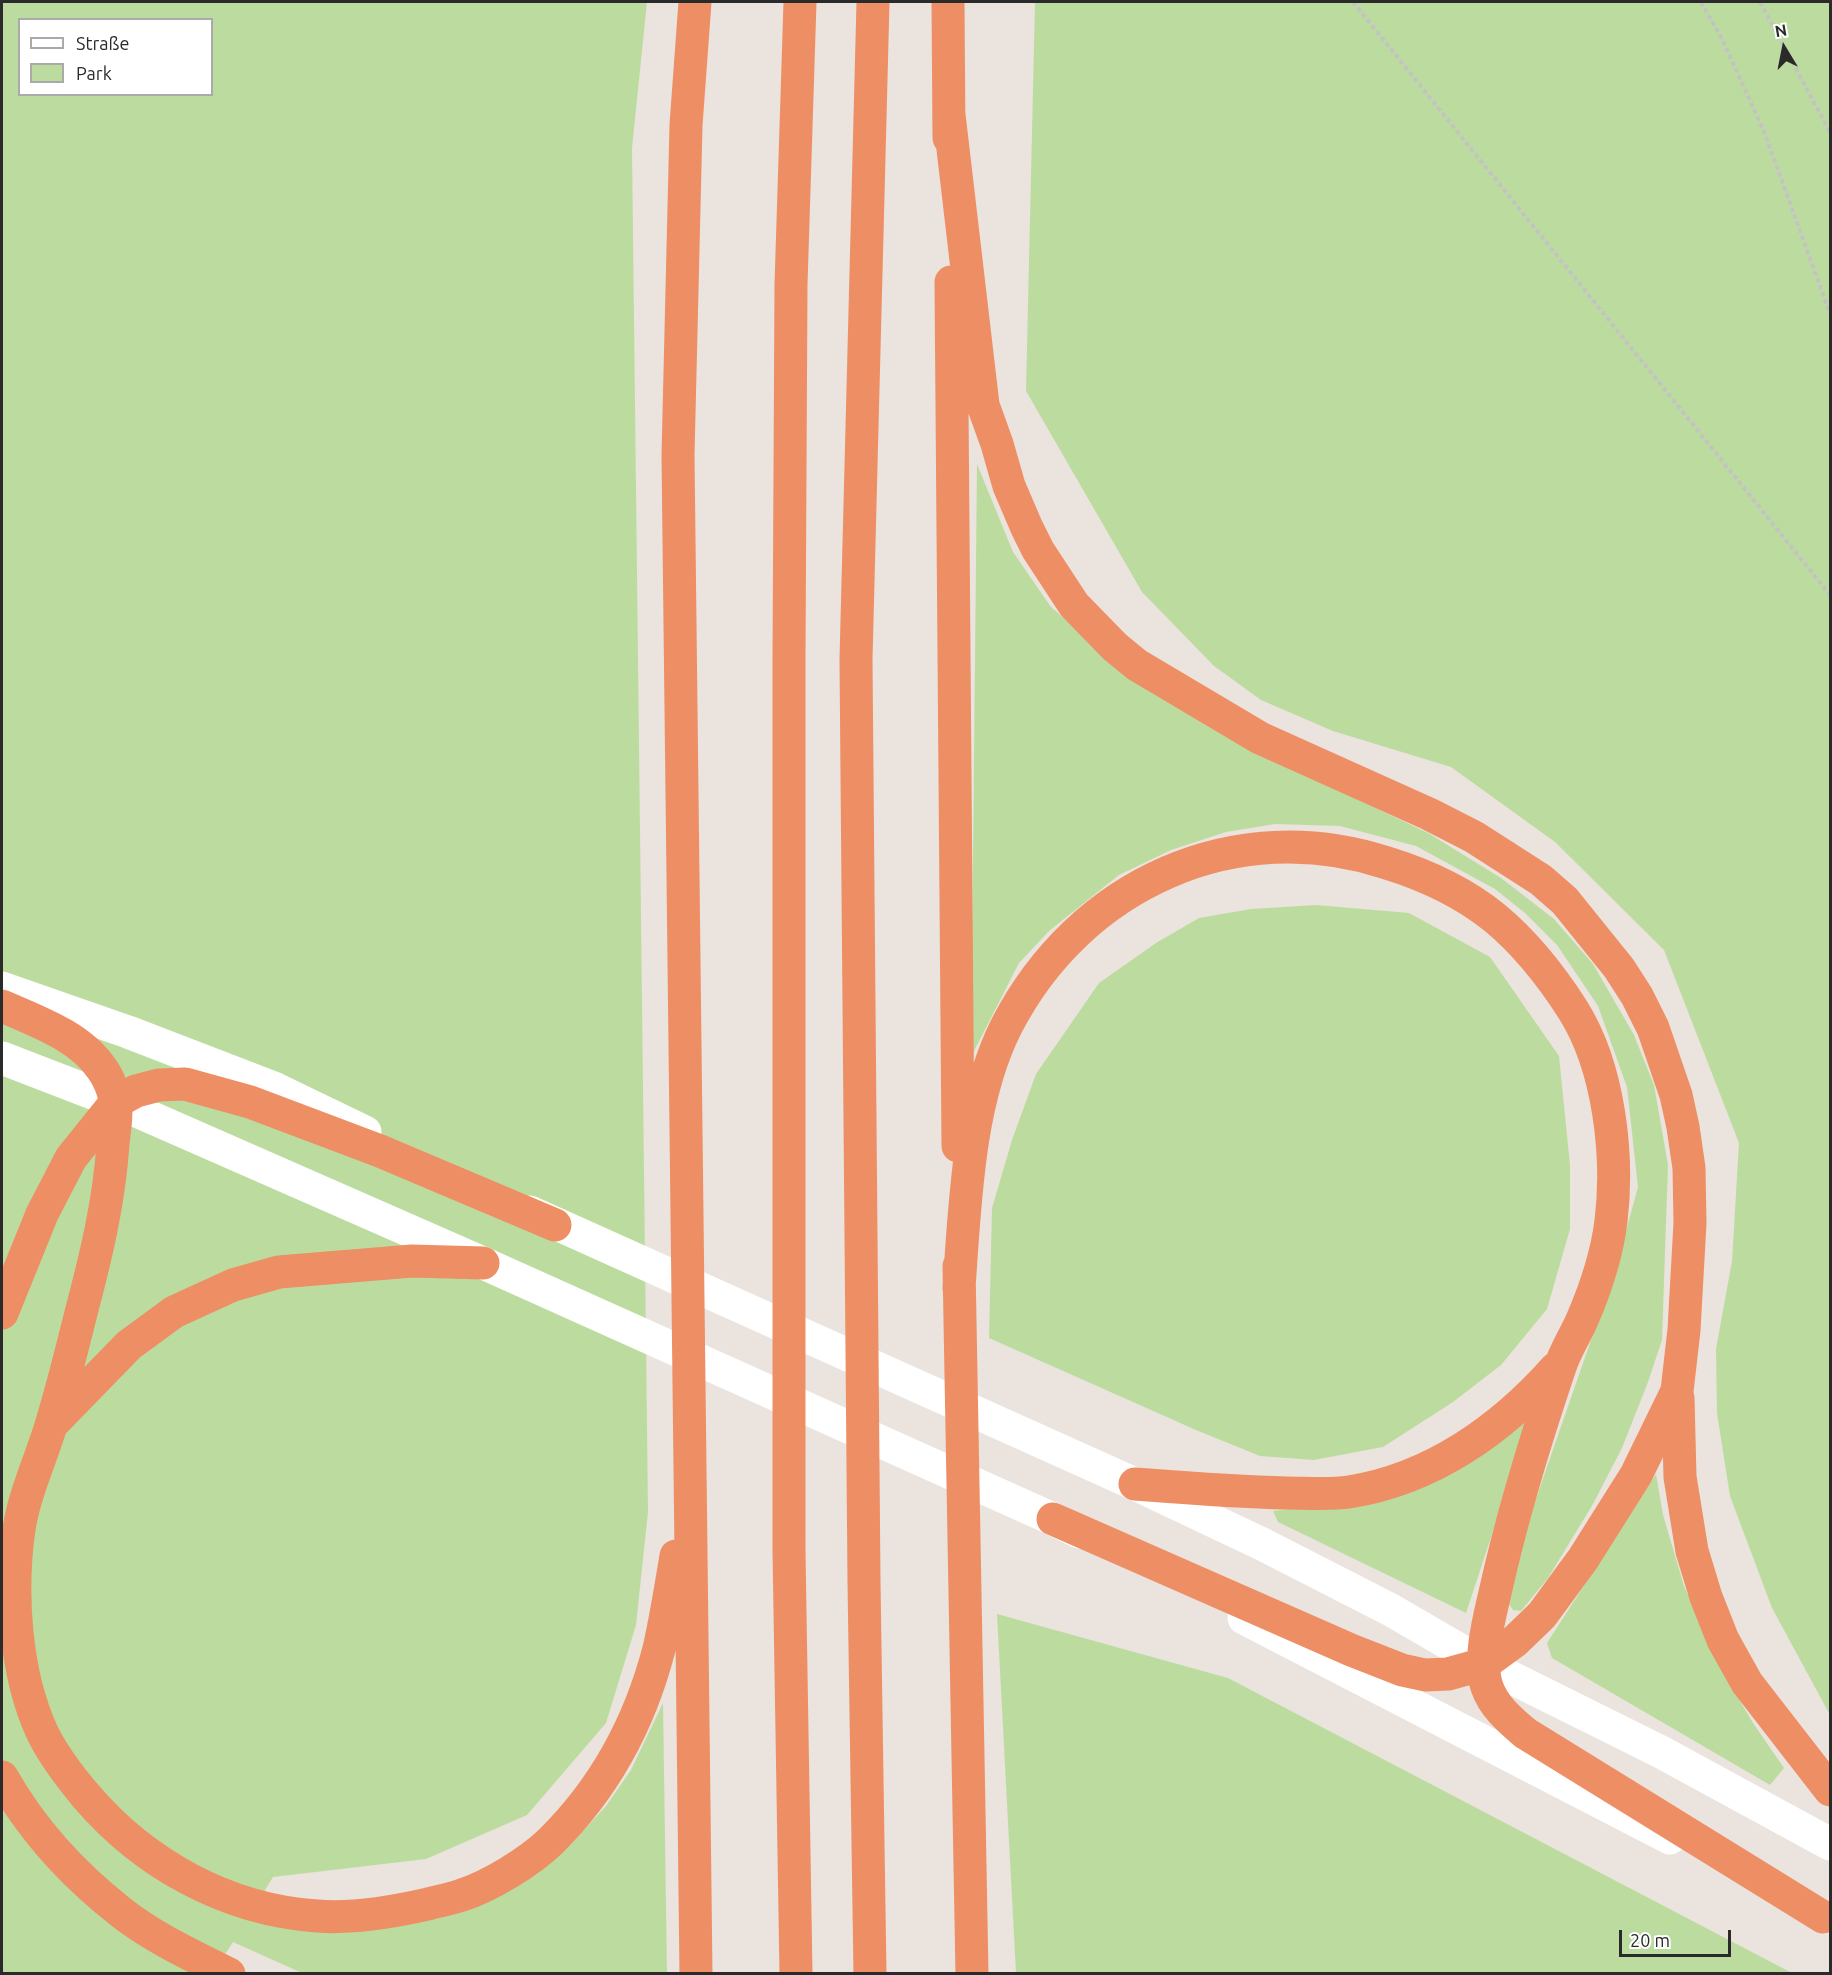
<!DOCTYPE html>
<html>
<head>
<meta charset="utf-8">
<style>
	body { margin:0 }
	#map { position:relative; width:1832px; height:1975px; overflow:hidden; background:#ebe3dd; font-family:Ubuntu,sans-serif }
	canvas { display:block }
	.frame { position:absolute; inset:0; border:3px solid #2a2a2a; pointer-events:none }
	.legend { position:absolute; left:18px; top:18px; width:195px; height:78px; box-sizing:border-box; background:#fff; border:2px solid #aaa; margin:0; padding:8px 10px; list-style:none; font-size:18px; color:#2a2a2a }
	.legend li { display:flex; align-items:center; gap:12px; height:30px }
	.legend b { width:30px; border:2px solid #aaa }
	.north { position:absolute; left:1754px; top:18px; width:60px; height:60px; -webkit-text-stroke:4px #fff; paint-order:stroke; rotate:350deg; font-size:16px; font-weight:700; line-height:24px; text-align:center; color:#2a2a2a }
	.north::after { content:''; display:block; margin:auto; width:21px; height:27px; background:#2a2a2a; clip-path:polygon(50% 0,100% 100%,50% 72%,0 100%) }
	.scale { position:absolute; left:1619px; top:1930px; width:112px; height:27px; box-sizing:border-box; border:3px solid #2a2a2a; border-top:0; padding-left:8px; font-size:18px; line-height:21px; white-space:nowrap; color:#2a2a2a; -webkit-text-stroke:4px #fff; paint-order:stroke }
</style>
</head>
<body>
<div id="map">
<canvas width="1832" height="1975"></canvas>
<div class="frame"></div>
<ul class="legend">
<li><b style="height:8px;background:#fff"></b>Straße</li>
<li><b style="height:16px;background:#bcdc9f"></b>Park</li>
</ul>
<div class="north">N</div>
<div class="scale">20 m</div>
</div>
<script>
const context = document.querySelector('canvas').getContext('2d');
context.lineJoin = 'round';
function fill(path, color) { context.fillStyle = color; context.fill(path, 'evenodd'); }
function trace(path, color, width, dash) { context.strokeStyle = color; context.lineWidth = width; context.lineCap = dash ? 'butt' : 'round'; context.setLineDash(dash || []); context.stroke(path); }
fill(new Path2D(`
	M2 2H647L632 148 648 1512 636 1625 606 1723 527 1815 426 1859 273 1877 248 1918 304 1931 571 1844 606 1806 631 1770 663 1703 667 1973H302L233 1942 213 1973H2ZM20 20H212V94H20Z
	M1035 2H1830V1715L1772 1608 1730 1496 1717 1413 1716 1349 1732 1261 1739 1143 1664 950 1555 842 1451 767 1333 731 1261 700 1214 666 1142 592 1026 391Z
	M977 464 1013 552 1051 607 1133 677 1225 736 1428 833 1501 878 1554 919 1593 964 1634 1035 1654 1085 1668 1165 1662 1340 1648 1382 1622 1448 1593 1504 1548 1578 1521 1611 1513 1610 1509 1604 1515 1559 1615 1271 1638 1187 1627 1087 1598 1006 1557 945 1525 913 1495 889 1416 846 1340 826 1275 824 1226 832 1171 850 1119 875 1049 931 1019 963 971 1057Z
	M1316 905 1409 913 1490 957 1559 1056 1570 1165V1229L1547 1309 1501 1365 1453 1402 1383 1447 1314 1460 1260 1456 1196 1430 989 1338 992 1208 1012 1140 1036 1074 1099 983 1156 943 1199 918 1251 909Z
	M1523 1418 1529 1422 1466 1613 1278 1522 1273 1511 1340 1503Z
	M1656 1474 1663 1515 1684 1586 1726 1677 1753 1723 1784 1768 1770 1785 1552 1658 1547 1643Z
	M997 1614 1228 1678 1792 1973H1016Z`), '#bcdc9f');
trace(new Path2D(`
	M1353 2 1830 595
	M1701 2 1721 37 1765 134 1830 314
	M1760 2 1830 132`), '#c3c3c3', 4, [4.5, 3]);
trace(new Path2D(`
	M2 988 128 1032 276 1089 365 1132
	M2 1058 116 1102 483 1263 1053 1519 1079 1532
	M530 1212 1135 1484 1262 1544 1391 1610 1484 1664 1661 1752 1830 1844
	M1244 1618 1670 1838`), '#fff', 33);
trace(new Path2D(`
	M695 2 686 125 678 455 696 1974
	M948 2 949 138
	M949 115 983 405 997 444 1009 486 1027 528 1038 550 1074 605 1115 647 1137 665 1260 738 1429 814 1474 837 1541 880 1565 901 1619 968 1637 996 1653 1028 1676 1095 1683 1127 1689 1168 1690 1223 1684 1330 1677 1391 1636 1475 1583 1559 1542 1615 1514 1642 1484 1664 1448 1674 1425 1675 1402 1670 1351 1650 1053 1519
	M951 282 958 1146
	M2 1006C36 1021 80 1036 102 1069 108 1077 114 1091 115 1101 118 1114 114 1131 113 1144 109 1203 96 1256 81 1313 72 1349 63 1386 52 1422 42 1457 25 1491 19 1529 10 1593 15 1673 42 1732 53 1755 70 1777 86 1796 144 1864 227 1910 317 1916 354 1919 393 1912 428 1904 439 1901 451 1899 462 1895 490 1886 529 1862 550 1842 604 1789 640 1722 659 1649 666 1618 671 1587 676 1556
	M959 1266 972 1974
	M959 1288C965 1204 968 1101 1007 1025 1080 884 1235 813 1387 863 1426 875 1463 892 1495 918 1525 943 1552 977 1573 1010 1609 1067 1619 1155 1611 1221 1607 1254 1595 1290 1582 1320 1575 1336 1565 1351 1560 1367 1535 1441 1512 1516 1495 1593 1489 1619 1478 1660 1487 1687 1494 1707 1510 1720 1525 1733L1823 1917
	M2 1313 42 1214 71 1158 116 1102 136 1091 159 1085 185 1084 250 1102 380 1151 555 1225
	M1678 1398 1680 1477 1692 1551 1706 1597 1723 1640 1747 1683 1830 1790
	M53 1423 129 1345 174 1312 233 1285 279 1272 412 1261 483 1263
	M1135 1484C1186 1488 1235 1492 1286 1493 1306 1493 1329 1495 1349 1492 1432 1479 1502 1429 1556 1368
	M2 1777C32 1830 73 1875 122 1913 154 1938 193 1956 229 1974
	M796 1974 789 1551V656L791 284 800 2
	M870 1974 864 1582 856 659 873 2`), '#ee8e65', 33);
</script>
</body>
</html>
